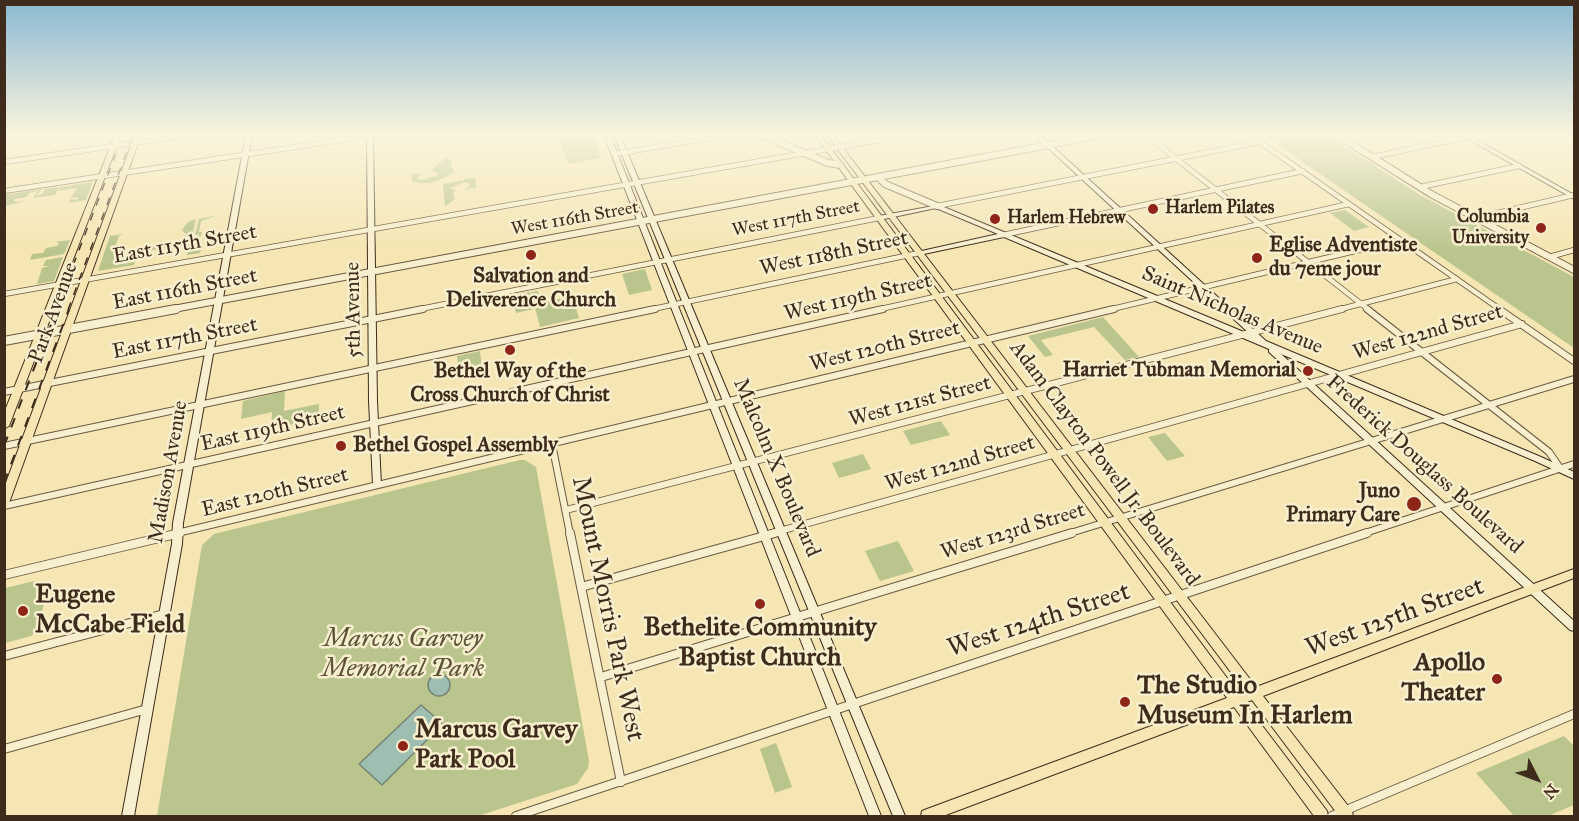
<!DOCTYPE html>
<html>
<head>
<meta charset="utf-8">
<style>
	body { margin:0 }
	#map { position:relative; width:1579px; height:821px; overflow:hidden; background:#f5e6b3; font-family:"IM FELL Great Primer",serif }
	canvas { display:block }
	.frame { position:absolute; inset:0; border:6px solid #3f2b1c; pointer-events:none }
	.north { position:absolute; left:1507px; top:749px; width:60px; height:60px; -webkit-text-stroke:4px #f8efce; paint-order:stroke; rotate:132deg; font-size:16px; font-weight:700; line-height:24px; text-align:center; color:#3f2b1c }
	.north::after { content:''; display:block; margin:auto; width:21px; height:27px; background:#3f2b1c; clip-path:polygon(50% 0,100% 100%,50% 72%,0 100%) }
</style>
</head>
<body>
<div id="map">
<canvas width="1579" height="821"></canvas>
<div class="frame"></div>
<div class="north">N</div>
</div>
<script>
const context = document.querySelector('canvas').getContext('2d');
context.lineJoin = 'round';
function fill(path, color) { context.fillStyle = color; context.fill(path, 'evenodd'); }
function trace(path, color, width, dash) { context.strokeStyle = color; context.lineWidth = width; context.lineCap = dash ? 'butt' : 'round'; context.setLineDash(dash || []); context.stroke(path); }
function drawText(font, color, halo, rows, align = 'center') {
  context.font = font + ' "IM FELL Great Primer",serif'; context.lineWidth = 5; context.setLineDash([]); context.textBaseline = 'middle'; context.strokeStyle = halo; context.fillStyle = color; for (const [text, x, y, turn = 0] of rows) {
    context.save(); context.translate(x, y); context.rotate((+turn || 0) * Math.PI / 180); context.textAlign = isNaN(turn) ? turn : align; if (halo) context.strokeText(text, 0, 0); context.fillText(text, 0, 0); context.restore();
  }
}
fill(new Path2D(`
	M558 135H592L601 158 568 164Z
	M1263 135H1327L1420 195 1574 277V348Z
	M445 158 452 160 451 165 454 172C440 181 428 186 412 181V174H423L416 178 422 180 439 175 432 170Z
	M475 178 476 189 472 187 465 191 471 184 466 182 449 188 456 190 453 193 455 199 445 206 443 184 463 180 464 182V179Z
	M93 182 86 200 69 203 71 199 77 200 78 197 71 198 77 188 58 191 60 187Z
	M59 187 55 195 33 198 38 191 29 193 27 197 15 199 14 202 26 201 5 206V195L42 189 35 197 42 194 45 189Z
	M1345 210 1369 227 1354 231 1330 213Z
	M218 215 201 221 199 232H202C200 239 195 242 193 251L201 250 200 253 187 255 188 244 141 252 143 247H154L161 241 169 246 183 242 188 237 182 230 188 222 196 219 192 237 199 236V234L195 235 199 219Z
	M123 234 119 236 114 250 122 249 118 252 114 263 128 261 131 251H134L133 254 137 253 134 265 98 271 110 236Z
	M70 240 64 254 30 260 32 254 43 253 46 248 57 246 59 243 55 242Z
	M63 257 54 281 37 284 42 268 50 266H43L46 260Z
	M645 269 652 290 629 295 622 274Z
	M538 291 541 303 572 296 579 318 540 327 531 292Z
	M530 292 534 309 516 313 512 296Z
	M1103 317 1139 357 1125 360 1094 327 1041 340 1053 355 1045 357 1028 336Z
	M480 351 482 369 459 374 457 356Z
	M285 391 284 411 319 404V418L271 429 272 412 241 419 243 401Z
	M941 421 950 435 911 445 903 431Z
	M1165 433 1185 456 1167 461 1148 437Z
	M863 454 871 469 839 478 832 463Z
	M520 460H525L536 467 589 761 588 768 577 784 478 816H157L202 545 214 534 222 532Z
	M898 541 914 571 880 581 865 551Z
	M34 581 48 590 36 632 31 636 5 643V588Z
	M1564 736 1574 746V805L1548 816H1514L1476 773Z
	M776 743 792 787 775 793 760 749Z`), '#bac58e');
const water = new Path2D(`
	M428 685a11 11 0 1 1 22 0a11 11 0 1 1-22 0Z
	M421 705 443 724 382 785 359 764Z`);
fill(water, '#9dbeb1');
trace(water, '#778375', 1.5);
const minorFar2 = new Path2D(`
	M4 135H7
	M1146 135 1369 310
	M1250 135 1501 310
	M614 154 728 135
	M1372 157 1467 137
	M4 162 189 135
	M1420 187 1519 166
	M4 191 374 135
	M937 206 1260 142
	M1476 218 1574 195
	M1003 235 1303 171
	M1549 257 1574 250
	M4 294 908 135
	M415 310 879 218
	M648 310 919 253
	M876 310 1349 204
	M1108 310 1401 240
	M1337 310 1457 279`);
const minorFar1 = new Path2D(`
	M1367 309 1549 452 1560 468
	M1499 309 1574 361
	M4 392 423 309
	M552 444 570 534
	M4 446 655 309
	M4 506 883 309
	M566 510 1342 309
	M173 534 1114 309
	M769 534 1522 324
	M1067 534 1574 379
	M1362 534 1574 464`);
const minor = new Path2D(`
	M570 533 621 782
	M4 575 180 533
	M581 587 775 533
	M4 656 164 614
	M601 677 1072 533
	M4 749 147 709
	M516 816 1367 533
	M1332 816 1574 714`);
const tertiaryFar1 = new Path2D(`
	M762 135 828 163 840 165
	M1337 135 1431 194 1574 270
	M878 177 885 184 937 206
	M168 310 1102 135`);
const tertiary = new Path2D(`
	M4 341 176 309`);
const secondary = new Path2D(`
	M4 135H10L4 142Z
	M246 135H252L183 523 182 544 134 816H122L172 544 173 523Z
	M367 135H373L377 401 381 485 380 487H374L373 485 369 401Z
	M604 135H610L881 816H869Z
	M614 135H620L905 816H893Z
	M1034 135H1040L1266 341 1541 457 1574 472V479L1535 461 1281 354 1574 621V631L1570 630 1269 352V349L1004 237 919 255 917 254V252L998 234 936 208 879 220 876 218 879 216 939 205 1251 335Z
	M1461 135H1468L1574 195V199Z`);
const primary = new Path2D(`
	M115 135H121L9 426 4 429V413Z
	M135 135H141L9 503 8 506 4 507V488Z
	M815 135H821L1239 694 1245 691 827 135H833L1256 687 1574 569V578L1263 696 1352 811 1353 816H1339L1252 700 1245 703 1327 811 1328 816H1314L1234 707 943 816H921L922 811 927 809 1227 698Z`);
trace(minorFar2, '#6c5a42', 6);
trace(minorFar1, '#6c5a42', 8);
trace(minor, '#6c5a42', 10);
trace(tertiaryFar1, '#6c5a42', 8);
trace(tertiary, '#6c5a42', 10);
trace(secondary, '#3f2b1c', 2);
trace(primary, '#3f2b1c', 2);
trace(minorFar2, '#f8efce', 4.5);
trace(minorFar1, '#f8efce', 6);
trace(minor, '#f8efce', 8);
trace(tertiaryFar1, '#f8efce', 6);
trace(tertiary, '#f8efce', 8);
fill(secondary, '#f8efce');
fill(primary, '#f5e6b3');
trace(new Path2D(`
	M56 310 117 151
	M68 310 133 135`), '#3f2b1c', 1.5, [8, 8]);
trace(new Path2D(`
	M4 446 57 309
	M4 483 69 309`), '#3f2b1c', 2, [10, 10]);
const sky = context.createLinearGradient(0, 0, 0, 250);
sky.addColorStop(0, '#8ab8d2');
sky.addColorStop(0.54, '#faf4dd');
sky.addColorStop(1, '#faf4dd00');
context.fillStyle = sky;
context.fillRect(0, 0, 1579, 250);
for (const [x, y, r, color] of [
	[1153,209,6,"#8f2418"],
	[995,219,6,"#8f2418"],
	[1541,228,6,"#8f2418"],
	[531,255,6,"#8f2418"],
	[1257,258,6,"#8f2418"],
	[510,350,6,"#8f2418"],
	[1308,371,6,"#8f2418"],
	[341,446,6,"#8f2418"],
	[1414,504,8,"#8f2418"],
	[760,604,6,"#8f2418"],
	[23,611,6,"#8f2418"],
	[1497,679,6,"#8f2418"],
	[1125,702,6,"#8f2418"],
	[403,746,6,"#8f2418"]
]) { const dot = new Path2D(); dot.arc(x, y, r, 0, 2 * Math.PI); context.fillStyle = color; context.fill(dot); trace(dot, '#f8efce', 2); }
drawText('bold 18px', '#3f2b1c', '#f8efce', [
	["Harlem Pilates",1165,209],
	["Columbia",1529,218,"right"],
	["University",1529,239,"right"],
	["Harlem Hebrew",1007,219]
], 'left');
drawText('18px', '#3f2b1c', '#f8efce', [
	["West 116th Street",575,219,-10],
	["West 117th Street",796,219,-11]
]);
drawText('21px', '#3f2b1c', '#f8efce', [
	["East 115th Street",185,245,-10],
	["West 118th Street",834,254,-12],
	["East 116th Street",185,290,-11],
	["West 119th Street",858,298,-13],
	["5th Avenue",354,310,-91],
	["Saint Nicholas Avenue",1232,311,23],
	["Park Avenue",54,313,-70],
	["West 122nd Street",1428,333,-16],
	["East 117th Street",185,339,-11],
	["West 120th Street",885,347,-14],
	["West 121st Street",920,402,-15],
	["East 119th Street",273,429,-13],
	["West 122nd Street",960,464,-16],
	["Adam Clayton Powell Jr. Boulevard",1104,464,53],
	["Frederick Douglass Boulevard",1424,465,42],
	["Malcolm X Boulevard",776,468,67],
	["Madison Avenue",169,472,-80],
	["East 120th Street",275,493,-14],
	["West 123rd Street",1013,532,-17]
]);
drawText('bold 21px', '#3f2b1c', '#f8efce', [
	["Eglise Adventiste",1269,246],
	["du 7eme jour",1269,270],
	["Salvation and",531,277,"center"],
	["Deliverence Church",531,301,"center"],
	["Harriet Tubman Memorial",1296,371,"right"],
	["Bethel Way of the",510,372,"center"],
	["Cross Church of Christ",510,396,"center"],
	["Bethel Gospel Assembly",353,446],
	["Juno",1400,492,"right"],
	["Primary Care",1400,516,"right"]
], 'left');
drawText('bold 26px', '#3f2b1c', '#f8efce', [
	["Eugene",35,596],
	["McCabe Field",35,626],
	["Bethelite Community",760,629,"center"],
	["Baptist Church",760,659,"center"],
	["Apollo",1485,664,"right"],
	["Theater",1485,694,"right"],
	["The Studio",1137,687],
	["Museum In Harlem",1137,717],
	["Marcus Garvey",415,731],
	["Park Pool",415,761]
], 'left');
drawText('26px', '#3f2b1c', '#f8efce', [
	["Mount Morris Park West",607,609,78],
	["West 125th Street",1395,618,-20],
	["West 124th Street",1039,621,-18]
]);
drawText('italic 26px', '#5e5238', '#f8efce', [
	["Marcus Garvey",403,640],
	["Memorial Park",403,670]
]);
</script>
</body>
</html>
